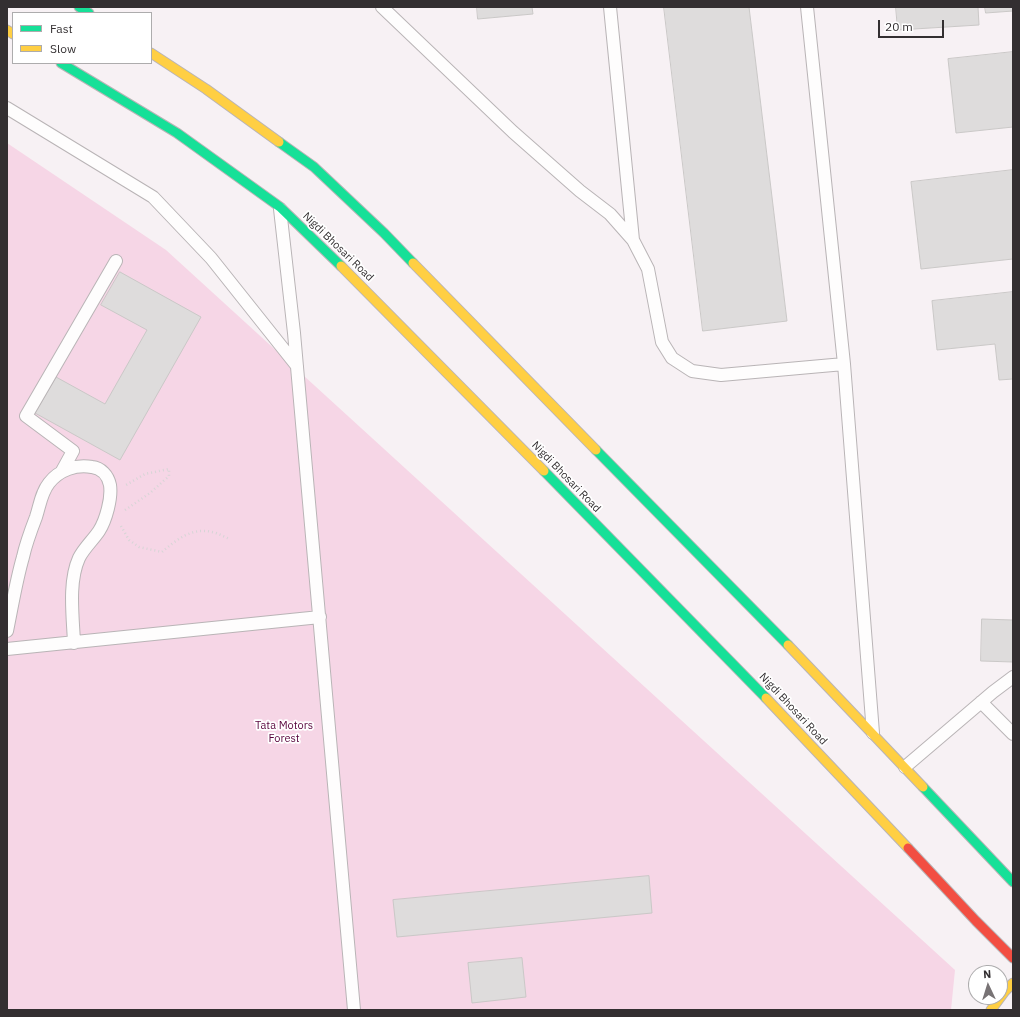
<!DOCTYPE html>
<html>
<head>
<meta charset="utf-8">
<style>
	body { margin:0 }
	#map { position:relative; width:1020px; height:1017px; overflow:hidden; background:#f7f1f4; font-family:"IBM Plex Sans",sans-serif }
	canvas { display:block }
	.frame { position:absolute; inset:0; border:8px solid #332f31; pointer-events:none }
	.legend { position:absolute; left:12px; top:12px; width:140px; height:52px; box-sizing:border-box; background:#fff; border:1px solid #adacad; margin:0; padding:5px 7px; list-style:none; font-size:12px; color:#332f31 }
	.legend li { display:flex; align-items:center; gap:8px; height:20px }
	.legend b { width:20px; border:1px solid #adacad }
	.north { position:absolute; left:968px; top:965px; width:40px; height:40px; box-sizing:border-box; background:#fff; border:1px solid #adacad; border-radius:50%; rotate:356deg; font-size:11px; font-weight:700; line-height:16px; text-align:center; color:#332f31 }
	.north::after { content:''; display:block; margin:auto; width:14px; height:18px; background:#787375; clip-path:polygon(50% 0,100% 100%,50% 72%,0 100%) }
	.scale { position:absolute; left:878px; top:20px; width:66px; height:18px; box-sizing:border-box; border:2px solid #332f31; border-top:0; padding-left:5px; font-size:12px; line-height:14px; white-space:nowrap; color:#332f31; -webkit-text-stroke:3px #fff; paint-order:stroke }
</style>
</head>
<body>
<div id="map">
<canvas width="1020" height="1017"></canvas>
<div class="frame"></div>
<ul class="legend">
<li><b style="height:5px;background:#16e098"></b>Fast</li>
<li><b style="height:5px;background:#ffcf43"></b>Slow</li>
</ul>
<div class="north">N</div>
<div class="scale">20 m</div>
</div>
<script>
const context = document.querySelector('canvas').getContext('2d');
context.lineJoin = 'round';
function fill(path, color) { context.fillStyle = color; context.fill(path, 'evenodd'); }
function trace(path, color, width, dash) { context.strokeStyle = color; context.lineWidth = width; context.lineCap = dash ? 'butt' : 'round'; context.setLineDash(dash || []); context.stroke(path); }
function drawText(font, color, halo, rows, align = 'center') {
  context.font = font + ' "IBM Plex Sans",sans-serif'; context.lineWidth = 3.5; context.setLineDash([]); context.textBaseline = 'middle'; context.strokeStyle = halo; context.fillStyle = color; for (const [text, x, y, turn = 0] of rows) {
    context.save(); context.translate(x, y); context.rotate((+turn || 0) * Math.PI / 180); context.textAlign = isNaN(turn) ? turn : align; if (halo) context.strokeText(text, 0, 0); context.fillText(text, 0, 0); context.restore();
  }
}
fill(new Path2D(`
	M7 143 166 250 955 970 951 1010H7Z`), '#f6d6e6');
const building = new Path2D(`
	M477 7H532L533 14 478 19Z
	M664 7H749L787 321 703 331Z
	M896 7H978L979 25 898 30Z
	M985 7H1013V11L986 13Z
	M1013 52V127L956 133 948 59Z
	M1013 170V259L921 269 911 182Z
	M120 272 201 317 120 460 35 413 56 377 105 404 147 330 101 305Z
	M1013 292V379L999 380 995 344 937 350 932 301Z
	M982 619 1013 620V662L981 661Z
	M649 876 652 913 397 937 393 900Z
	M522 958 526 997 472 1003 468 963Z`);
fill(building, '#dedcdc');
trace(building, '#cac8c7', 1);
const lane = new Path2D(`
	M382 7 513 132 580 191 610 214 633 240 648 269 662 342 672 358 692 371 721 375 844 364
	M610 7 633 240
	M807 7 844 364 873 733
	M7 108 153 197 211 258 297 366
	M280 209 294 333 354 1010
	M62 471 73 451 26 416 116 261
	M7 631C12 607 16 581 23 557 26 543 31 530 36 517 40 505 41 493 49 483 59 470 76 464 92 467 101 468 108 475 110 485 112 498 106 520 99 531 93 540 84 548 79 558 68 582 73 617 74 643
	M7 649 320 617
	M981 702 1013 734
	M905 767 993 692 1013 677`);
const fast = new Path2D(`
	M79 7 89 13
	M61 63 177 133 280 207 341 266
	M279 142 314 167 384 233 413 263
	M596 450 788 645
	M544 471 766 698
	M923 787 1013 882`);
const slow = new Path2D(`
	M7 30 13 34
	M151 53 206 89 279 142
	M413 263 596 450
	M341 266 544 471
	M788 645 923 787
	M766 698 908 848
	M991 1010 1005 991 1013 983`);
const jam = new Path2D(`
	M908 848 976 921 1013 958`);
trace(lane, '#b9b4b6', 14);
trace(fast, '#b9b4b6', 11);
trace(slow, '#b9b4b6', 11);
trace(jam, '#b9b4b6', 11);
trace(new Path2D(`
	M125 510 150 493 169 476V469L145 474 126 485
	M121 526 129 540 139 547 162 552C176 540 192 527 212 532 218 533 224 537 230 539`), '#d7d5d6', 2.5, [1, 3]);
trace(lane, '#fefdfd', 12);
trace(fast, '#16e098', 9);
trace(slow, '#ffcf43', 9);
trace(jam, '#f24e42', 9);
drawText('11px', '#332f31', '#fff', [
	["Nigdi Bhosari Road",338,247,44],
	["Nigdi Bhosari Road",566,477,46],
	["Nigdi Bhosari Road",793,709,47]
]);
drawText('11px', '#58053d', '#fff', [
	["Tata Motors",284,726],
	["Forest",284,739]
]);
</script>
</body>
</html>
